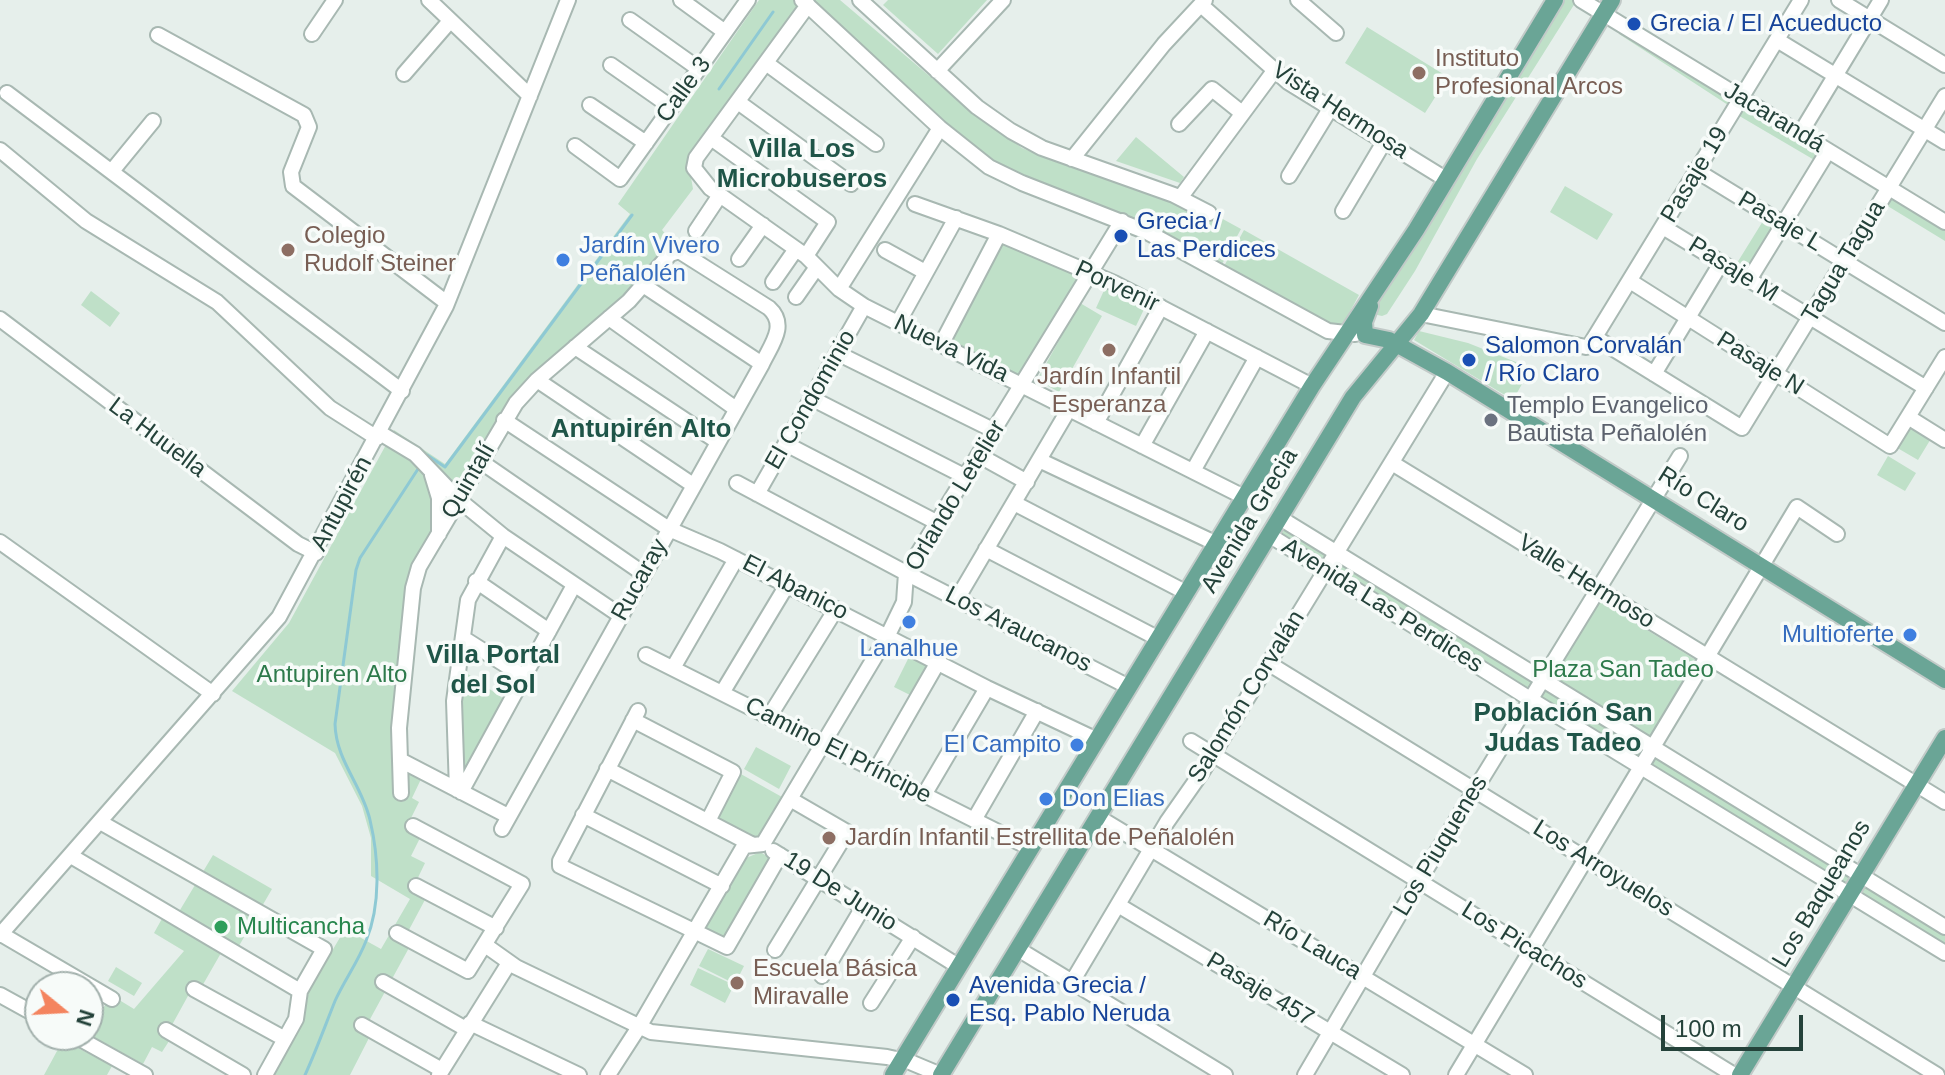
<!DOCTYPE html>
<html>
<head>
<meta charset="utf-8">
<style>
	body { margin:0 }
	#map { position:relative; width:1945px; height:1075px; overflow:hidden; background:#e6efeb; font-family:Helvetica,sans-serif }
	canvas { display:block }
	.north { position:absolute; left:24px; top:971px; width:80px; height:80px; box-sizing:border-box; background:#f7fbf9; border:2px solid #a3b1ad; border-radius:50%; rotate:108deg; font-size:22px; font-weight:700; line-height:32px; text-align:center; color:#24423a }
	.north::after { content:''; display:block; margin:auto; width:28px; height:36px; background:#f4845f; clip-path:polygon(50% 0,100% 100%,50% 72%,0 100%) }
	.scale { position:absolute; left:1661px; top:1015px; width:142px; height:36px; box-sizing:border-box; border:4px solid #24423a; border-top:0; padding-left:10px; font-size:24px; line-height:28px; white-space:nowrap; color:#24423a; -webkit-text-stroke:6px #f7fbf9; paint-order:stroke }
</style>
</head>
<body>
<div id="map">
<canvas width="1945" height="1075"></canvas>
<div class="north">N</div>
<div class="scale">100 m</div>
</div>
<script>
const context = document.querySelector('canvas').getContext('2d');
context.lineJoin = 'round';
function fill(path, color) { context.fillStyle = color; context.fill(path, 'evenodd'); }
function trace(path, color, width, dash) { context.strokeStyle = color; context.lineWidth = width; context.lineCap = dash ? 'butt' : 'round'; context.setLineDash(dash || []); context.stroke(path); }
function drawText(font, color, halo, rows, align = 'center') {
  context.font = font + ' Helvetica,sans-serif'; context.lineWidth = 7; context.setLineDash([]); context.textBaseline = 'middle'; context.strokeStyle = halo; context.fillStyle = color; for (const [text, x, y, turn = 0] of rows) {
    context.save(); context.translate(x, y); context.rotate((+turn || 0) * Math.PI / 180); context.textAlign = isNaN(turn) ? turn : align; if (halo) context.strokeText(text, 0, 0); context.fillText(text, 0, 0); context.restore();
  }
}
fill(new Path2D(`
	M759 0H796L800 3 688 160 693 189 662 230 671 240 627 297 539 368 509 401 413 568 394 760 422 777 412 798 419 802 406 828 421 836 411 856 425 863 413 888 427 896 403 941 410 946 363 1032 370 1036 350 1075H273L304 1018 309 990 345 929 381 949 410 899 371 876V838L362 806 335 753 232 691 289 623 394 430 445 464 630 214 618 204Z
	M810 0H840L953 96 1022 148 1044 157 1050 144 1168 189 1241 229 1221 266 1015 176 973 155Z
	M888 0H987L938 54 883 5Z
	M1564 0H1577L1477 159 1415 271 1387 314 1382 316 1373 314V308Z
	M1367 27 1448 77 1425 113 1345 63Z
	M1622 30 1732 99 1728 105 1619 34Z
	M1742 106 1820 153 1816 161 1736 114Z
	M1136 137 1184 177 1180 183 1116 161Z
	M1565 186 1613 214 1597 240 1550 212Z
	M1892 195 1945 227V241L1886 205Z
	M1763 221 1775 228 1749 271 1737 263Z
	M1244 230 1359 295 1340 330 1223 268Z
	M1001 240 1080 275 1017 377 946 340Z
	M1106 286 1146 305 1136 326 1096 308Z
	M91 291 120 313 110 327 81 305Z
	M1080 303 1102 316 1059 392 1037 380Z
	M1419 331 1468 343 1531 368 1513 400 1414 340Z
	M1908 423 1932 437 1918 460 1894 446Z
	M1888 456 1916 473 1905 491 1877 475Z
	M1281 528 1945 930V951L1274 538Z
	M1598 600 1696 660 1648 740 1550 679Z
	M909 657 928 666 912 696 894 687Z
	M465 672 504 699 462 783 460 706Z
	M756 747 791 766 779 789 744 769Z
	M739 773 782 797 759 839H753L715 817Z
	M760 852 774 860 727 943 705 930 744 859Z
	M213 855 272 889 236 951 225 946 201 988 194 985 167 1034 171 1038 162 1052 152 1047 143 1064 88 1034 111 995 134 1009 184 951 154 933 164 915 174 920Z
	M708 949 744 966 735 984 699 966Z
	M116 967 142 983 134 996 108 981Z
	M698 968 734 985 725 1003 690 985Z
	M63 1040 112 1066 107 1075H44Z`), '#bfe0c8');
trace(new Path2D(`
	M719 89 773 12
	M427 455 445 467 632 215
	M305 1075C316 1051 325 1026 335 1001 344 981 358 962 366 941 381 905 379 858 370 820 362 785 336 761 335 724L356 570 360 558 418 469`), '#8ec9d4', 3);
const minor = new Path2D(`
	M429 0 530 96
	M681 0 725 32
	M802 0 940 128 989 167 1022 183 1147 232 1328 331 1355 334
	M860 0 977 107 1011 131 1042 148 1174 195 1209 213
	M1298 0 1336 33
	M1581 0 1945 222
	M1839 0 1945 65
	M808 5 696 158 694 168 710 188 806 256 839 289 864 306 1244 497
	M1201 5 1288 82 1447 180
	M630 20 699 69
	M312 34 335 0
	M158 35 304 115 309 127 291 172 293 186 447 303
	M1777 40 1945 142
	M766 63 876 144
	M611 65 671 107
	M937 71 1003 0
	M404 74 450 21
	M7 93 402 391
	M738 102 851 184
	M590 105 646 143
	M1179 124 1212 89 1242 113
	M1800 134 1881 0
	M711 138 828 222 806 256
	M575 146 620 179 748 0
	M0 150 86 221 217 302 330 408 377 438
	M1072 159 1164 44 1205 0
	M112 171 153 121
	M1697 171 1945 323
	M1289 176 1330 109
	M1180 198 1274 71
	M915 204 999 234 1114 283 1312 386
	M1343 211 1384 142
	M1663 227 1926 388
	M696 231 720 195
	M885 250 925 272
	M739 259 763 225
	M1749 280 1828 151
	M1630 281 1890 446 1945 357
	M773 282 796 249
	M643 285 762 364
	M839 289 940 128
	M796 297 817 267
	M1421 314 1586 347 1590 345 1801 0
	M609 318 736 409
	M0 319 298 544 316 553
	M898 323 956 218
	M1596 338 1742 428 1945 96
	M941 345 999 234
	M575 347 718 442
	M839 354 995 431
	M1654 374 1721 263
	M537 380 693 485
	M813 399 966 477
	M1908 417 1945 440
	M504 420 669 529 720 551 987 688 1097 740
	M1096 423 1161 307
	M380 433 415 454 459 500 503 536 621 616
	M786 444 938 523
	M1142 446 1207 331
	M980 456 1027 482
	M1039 460 1217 544
	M480 461 644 574
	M1392 463 1945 802
	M1193 471 1257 357
	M432 475 439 498V534
	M737 483 906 573 1129 687
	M757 494 864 306
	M1014 503 1187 593
	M1280 518 1945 927
	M1269 535 1530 699 1945 953
	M0 542 213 694
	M986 549 1159 639
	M476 581 549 631
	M957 599 1069 409
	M463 638 523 676
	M646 655 1030 848
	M1268 663 1937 1075
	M673 668 736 559
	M722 693 787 585
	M638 711 560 861V866L727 947 780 855
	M769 717 836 609
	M633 720 733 772 708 821
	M1191 741 1734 1075
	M400 760 508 816
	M607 769 753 845
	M876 770 938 662
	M457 790 454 701 468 600 503 536
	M461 792 574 585
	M401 793 399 728 413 588 419 567 516 403 537 380 629 301 670 254 679 251 769 308C788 325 771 345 762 364L502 829
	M924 795 987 688
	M583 815 722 886
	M1098 817 1525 1075
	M974 820 1037 711
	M100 822 324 949 300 991 296 1019 265 1075
	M773 851 958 966
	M71 856 300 991
	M416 886 496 928
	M1118 905 1402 1075
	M397 933 468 971 522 884 413 826
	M1 934 112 999
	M0 935 279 617 446 306 568 0
	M485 945 516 967 651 1032 887 1057 910 1062 941 1075
	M1018 949 1225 1075
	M775 950 847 832 790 799
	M822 976 863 907
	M383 982 466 1029
	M1072 982 1167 822 1202 772 1447 372
	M194 989 285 1039
	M0 995 40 1017
	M871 1003 913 937
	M470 1023 579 1075
	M362 1025 442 1070
	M166 1030 243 1075
	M73 1035 145 1075
	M439 1075 509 963
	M608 1075 639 1027 744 846 763 844 888 635 904 602 906 573 1122 221
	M1305 1075 1419 881 1680 456
	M1456 1075 1797 507 1837 534`);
const major = new Path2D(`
	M1370 306 1364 322 1365 335 1389 340 1447 372 1945 680
	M893 1075 1312 386 1416 230 1555 0
	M941 1075 1353 397 1421 314 1612 0
	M1740 1075 1945 738`);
trace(minor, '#a8b8b2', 18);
trace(major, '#c2cac8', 20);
trace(minor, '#fff', 14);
trace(major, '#6aa596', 16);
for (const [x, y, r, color] of [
	[1634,24,8,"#1a4fb4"],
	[1419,73,8,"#8d6e63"],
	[1121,236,8,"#1a4fb4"],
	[288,250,8,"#8d6e63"],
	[563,260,8,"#3f7fe0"],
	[1109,350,8,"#8d6e63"],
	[1469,360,8,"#1a4fb4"],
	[1491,420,8,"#6b7280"],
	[909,622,8,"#3f7fe0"],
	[1910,635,8,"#3f7fe0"],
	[1077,745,8,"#3f7fe0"],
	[1046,799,8,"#3f7fe0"],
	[829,838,8,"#8d6e63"],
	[221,927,8,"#2e9e5b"],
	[737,983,8,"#8d6e63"],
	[953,1000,8,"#1a4fb4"]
]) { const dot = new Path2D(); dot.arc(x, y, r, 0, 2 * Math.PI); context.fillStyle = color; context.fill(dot); trace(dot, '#f7fbf9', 3); }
drawText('24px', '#164399', '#f7fbf9', [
	["Grecia / El Acueducto",1650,24],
	["Grecia /",1137,222],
	["Las Perdices",1137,250],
	["Salomon Corvalán",1485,346],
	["/ Río Claro",1485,374],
	["Avenida Grecia /",969,986],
	["Esq. Pablo Neruda",969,1014]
], 'left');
drawText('24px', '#785e54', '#f7fbf9', [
	["Instituto",1435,59],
	["Profesional Arcos",1435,87],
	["Colegio",304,236],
	["Rudolf Steiner",304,264],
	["Jardín Infantil",1109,377,"center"],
	["Esperanza",1109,405,"center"],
	["Jardín Infantil Estrellita de Peñalolén",845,838],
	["Escuela Básica",753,969],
	["Miravalle",753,997]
], 'left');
drawText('24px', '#24423a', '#f7fbf9', [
	["Calle 3",684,90,-54],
	["Vista Hermosa",1340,111,33],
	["Jacarandá",1774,118,31],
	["Pasaje 19",1695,175,-59],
	["Pasaje L",1780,222,31],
	["Tagua Tagua",1844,262,-59],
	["Pasaje M",1733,270,32],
	["Porvenir",1117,287,25],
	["Nueva Vida",951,349,26],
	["Pasaje N",1760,364,32],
	["El Condominio",811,400,-60],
	["La Huuella",157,438,37],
	["Quintalí",469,481,-60],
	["Orlando Letelier",956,496,-59],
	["Río Claro",1703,500,32],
	["Antupirén",342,504,-62],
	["Avenida Grecia",1250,521,-59],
	["Rucaray",640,580,-61],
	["Valle Hermoso",1586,582,32],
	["El Abanico",795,588,27],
	["Avenida Las Perdices",1382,606,32],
	["Los Araucanos",1018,630,27],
	["Salomón Corvalán",1247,697,-58],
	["Camino El Príncipe",838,751,27],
	["Los Piuquenes",1441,846,-59],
	["Los Arroyuelos",1603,869,32],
	["19 De Junio",840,892,32],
	["Los Baqueanos",1822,894,-59],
	["Río Lauca",1312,946,31],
	["Los Picachos",1524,946,32],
	["Pasaje 457",1260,990,31]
]);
drawText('24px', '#366cbe', '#f7fbf9', [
	["Jardín Vivero",579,246],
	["Peñalolén",579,274],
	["Multioferte",1894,635,"right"],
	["Lanalhue",909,649,"center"],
	["El Campito",1061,745,"right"],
	["Don Elias",1062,799]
], 'left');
drawText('24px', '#5b616d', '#f7fbf9', [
	["Templo Evangelico",1507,406],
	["Bautista Peñalolén",1507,434]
], 'left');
drawText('24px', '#2d7a4b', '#f7fbf9', [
	["Plaza San Tadeo",1623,670],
	["Antupiren Alto",332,675]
]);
drawText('24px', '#27864d', '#f7fbf9', [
	["Multicancha",237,927]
], 'left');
drawText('bold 26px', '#1f5548', '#f7fbf9', [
	["Villa Los",802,150],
	["Microbuseros",802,180],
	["Antupirén Alto",641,430],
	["Villa Portal",493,656],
	["del Sol",493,686],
	["Población San",1563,714],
	["Judas Tadeo",1563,744]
]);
</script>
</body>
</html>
